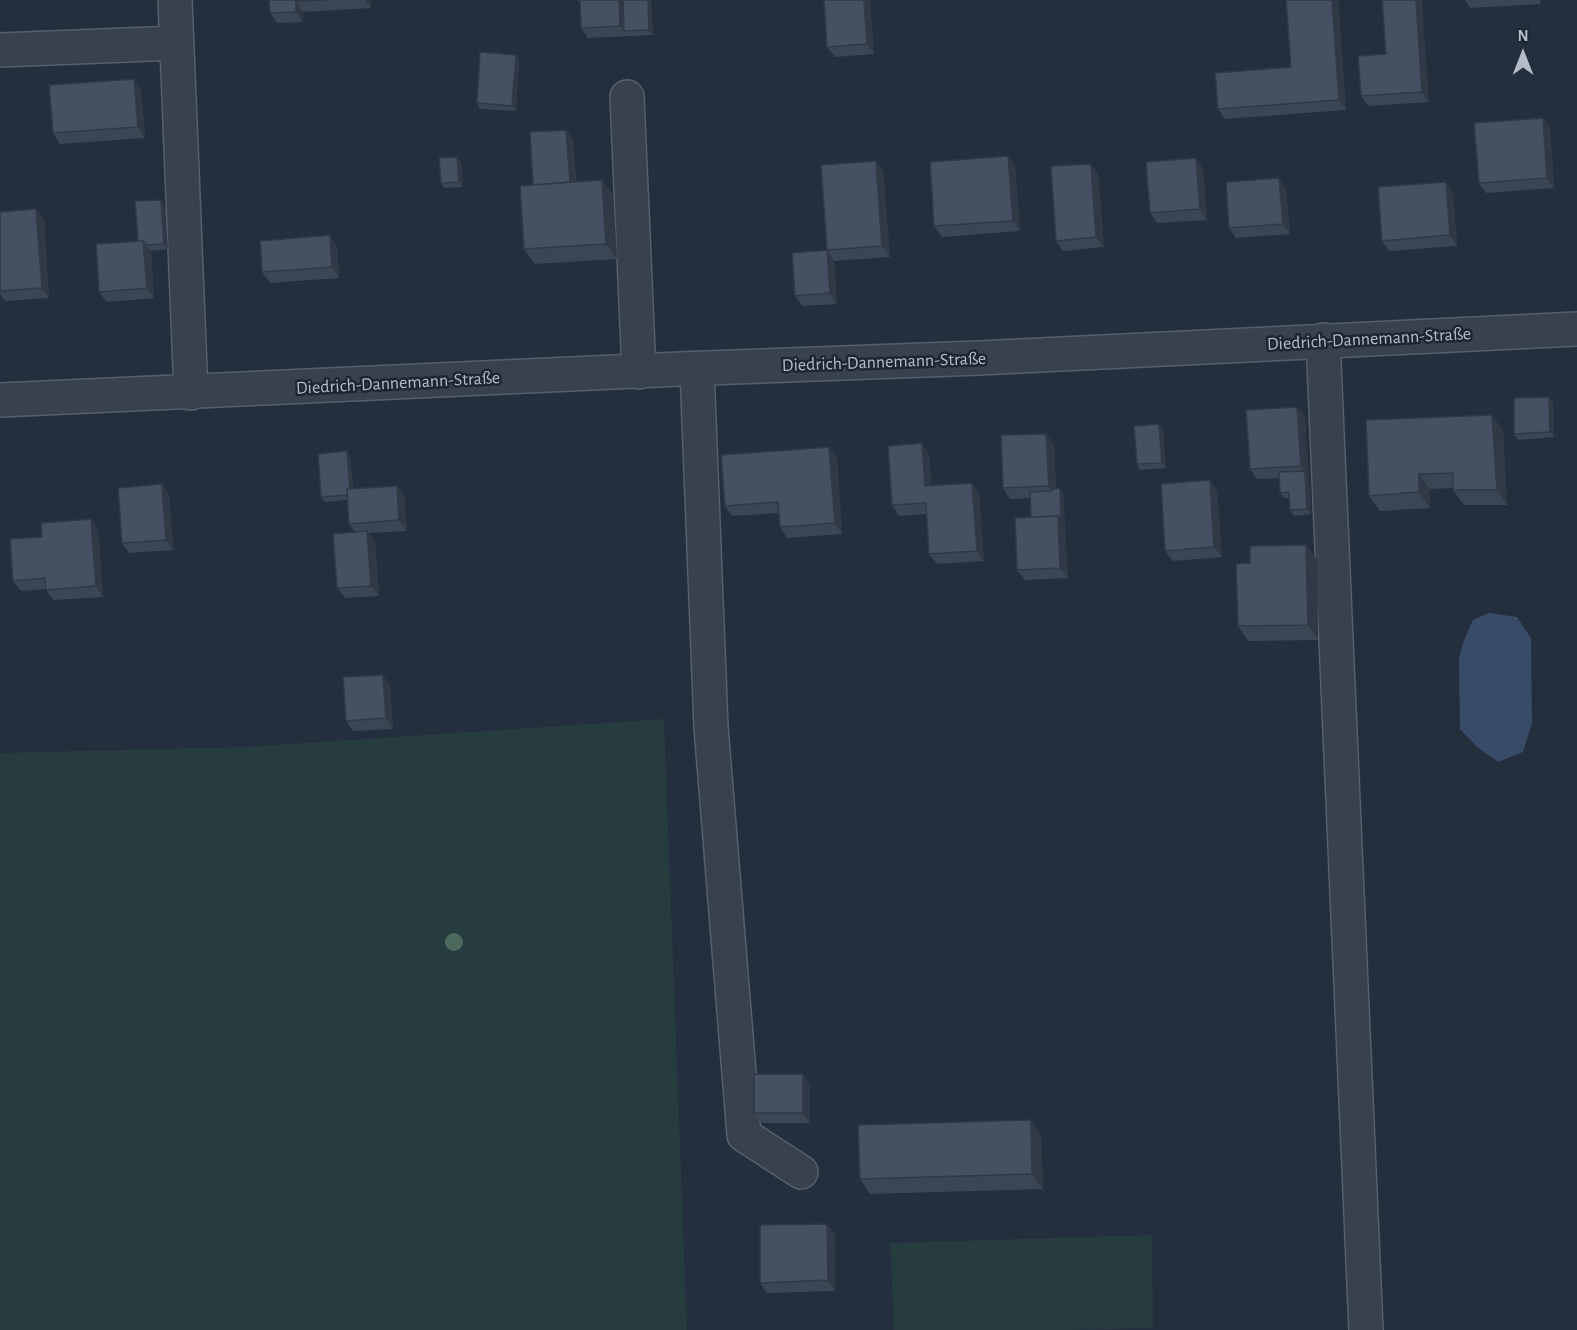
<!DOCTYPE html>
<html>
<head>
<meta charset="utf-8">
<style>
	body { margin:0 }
	#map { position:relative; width:1577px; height:1330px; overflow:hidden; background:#242f3e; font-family:"Alegreya Sans",sans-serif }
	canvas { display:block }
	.north { position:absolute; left:1493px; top:24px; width:60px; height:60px; -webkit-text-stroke:4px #1d2633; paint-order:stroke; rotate:0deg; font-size:16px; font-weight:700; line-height:24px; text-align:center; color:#b4bcc9 }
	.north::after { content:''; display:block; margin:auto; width:21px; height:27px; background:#b4bcc9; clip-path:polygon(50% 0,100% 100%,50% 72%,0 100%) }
</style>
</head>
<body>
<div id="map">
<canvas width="1577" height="1330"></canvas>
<div class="north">N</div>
</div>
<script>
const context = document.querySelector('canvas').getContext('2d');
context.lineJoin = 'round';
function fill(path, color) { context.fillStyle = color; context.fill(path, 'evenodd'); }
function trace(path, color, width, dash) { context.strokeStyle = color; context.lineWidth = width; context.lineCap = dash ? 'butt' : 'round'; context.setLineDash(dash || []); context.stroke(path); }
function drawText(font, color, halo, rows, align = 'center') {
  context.font = font + ' "Alegreya Sans",sans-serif'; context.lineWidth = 5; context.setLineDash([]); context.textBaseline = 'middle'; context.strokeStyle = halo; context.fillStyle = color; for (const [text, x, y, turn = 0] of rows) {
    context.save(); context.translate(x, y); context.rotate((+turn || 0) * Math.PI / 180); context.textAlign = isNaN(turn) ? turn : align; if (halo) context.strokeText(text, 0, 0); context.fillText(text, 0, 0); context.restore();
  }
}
fill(new Path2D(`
	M664 719 687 1330H0V753L244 747Z
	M1152 1235 1153 1328 1072 1330H894L890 1243Z`), '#263c3f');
fill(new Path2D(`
	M1489 613 1517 617 1531 638 1532 723 1523 752 1498 762 1477 747 1460 729 1459 659 1464 640 1473 620Z`), '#394c67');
const minor = new Path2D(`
	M175 0 191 393
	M0 50 177 43
	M627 97 639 372
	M1323 340 1366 1330
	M697 369 711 727 744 1135 801 1172
	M0 400 680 369 979 358 1577 329`);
trace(minor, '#565f6c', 36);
trace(minor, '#38414e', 33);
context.fillStyle = '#4b6a5d';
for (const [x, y] of [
	[454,942]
]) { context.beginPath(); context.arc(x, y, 9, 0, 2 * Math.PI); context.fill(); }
fill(new Path2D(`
	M269 0H371V8L303 12V22L277 23 270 13Z
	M577 0H651L653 35 588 38 581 28 580 3Z
	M824 0H870L874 54 835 57 827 47Z
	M1286 0H1338L1346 110 1225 119 1218 109 1291 67Z
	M1382 0 1429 102 1368 106 1361 96 1386 54Z
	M1465 0H1540L1541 4 1470 8Z
	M519 60 516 111 480 109 477 103Z
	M141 89 145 138 60 144 53 133Z
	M1543 118 1550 128 1554 188 1486 193 1479 183Z
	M566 130 573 140 576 182 602 180 613 195 617 259 535 264 524 249 533 185Z
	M1008 156 1015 166 1020 231 942 237 934 226Z
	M876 161 883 171 890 257 834 261 837 304 802 306 795 296 827 250Z
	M461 162 463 187 444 188 441 183Z
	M1203 169 1207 220 1157 223 1150 213Z
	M1098 174 1104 247 1063 251 1056 241Z
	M1286 189 1290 234 1236 238 1229 228Z
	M1453 192 1457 246 1389 251 1382 241Z
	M161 200 164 205 168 249 151 251 154 298 107 302 99 292 138 241Z
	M36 209 44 219 49 298 5 301 0 294V212Z
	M337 246 339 278 270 283 262 272Z
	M1553 402 1554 437 1518 440 1514 434Z
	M1297 407 1305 417 1311 514 1294 516 1290 510 1289 498H1284L1280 493 1279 478 1257 479 1250 469Z
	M1159 424 1163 429 1166 468 1140 470 1137 464Z
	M1503 430 1507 505H1464L1453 490V488L1430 489V508L1380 511 1369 496Z
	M922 443 929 454 931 485 979 493 984 561 937 564 929 554 926 514 899 516 892 505Z
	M1054 444 1056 488H1060L1063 493 1068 578 1025 580 1017 570 1031 517 1030 498 1010 499 1003 488Z
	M347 451 350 457 353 489 397 486 404 496 407 531 369 533 375 542 379 596 345 598 337 588 355 532 349 524 347 500 325 502 321 497Z
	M837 457 842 534 787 538 780 527 779 513 732 516 725 506Z
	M1210 480 1217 491 1222 557 1173 561 1165 551Z
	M162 484 169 495 173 550 129 553 122 543Z
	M98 530 103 597 53 600 46 589 21 591 13 581 42 537Z
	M1306 545 1317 560 1318 640 1248 641 1238 626 1250 563Z
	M390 685 393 729 353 731 346 721Z
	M810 1084V1123H762L754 1113Z
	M1031 1120 1041 1135 1043 1189 870 1194 860 1179Z
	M835 1234V1291L767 1293 760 1283Z`), '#3b4654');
fill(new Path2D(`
	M365 0H371V8Z
	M619 0H626L624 31 620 26Z
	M648 0H651L653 35 649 30Z
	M864 0H870L874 54 867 44Z
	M1332 0H1338L1346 110 1339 100Z
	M1416 0H1422L1429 102 1422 92Z
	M296 1 303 12V22L296 12Z
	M516 55 519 60 516 111 512 106Z
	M134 79 141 89 145 138 138 127Z
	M1543 118 1550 128 1554 188 1547 178Z
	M566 130 573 140 578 198 570 187Z
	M1008 156 1015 166 1020 231 1013 221Z
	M457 157 461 162 463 187 459 182Z
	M1196 158 1203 169 1207 220 1200 209Z
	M876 161 883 171 890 257 882 246Z
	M1091 164 1098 174 1104 247 1096 237Z
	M1279 178 1286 189 1290 234 1283 224Z
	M602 180 613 195 617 259 606 244Z
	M1446 182 1453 192 1457 246 1450 235Z
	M161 200 164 205 168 249 164 244Z
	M36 209 44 219 49 298 42 288Z
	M330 235 337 246 339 278 332 267Z
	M143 241 151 251 154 298 147 288Z
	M827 250 834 261 837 304 830 293Z
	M1549 397 1553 402 1554 437 1550 432Z
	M1297 407 1305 417 1311 514 1307 509 1305 471 1301 466Z
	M1492 415 1503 430 1507 505 1497 490Z
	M1159 424 1163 429 1166 468 1162 463Z
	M1046 434 1054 444 1056 496 1049 486Z
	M922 443 929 454 932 496 925 486Z
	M829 447 837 457 842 534 835 523Z
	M347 451 350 457 354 500 350 494Z
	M1419 474 1430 489V508L1419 492Z
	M1210 480 1217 491 1222 557 1214 547Z
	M972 483 979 493 984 561 977 551Z
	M162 484 169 495 173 550 166 540Z
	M397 486 404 496 407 531 399 520Z
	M1060 488 1063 493 1068 578 1060 568 1058 516Z
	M91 519 98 530 103 597 96 586Z
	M367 531 375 542 379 596 371 586Z
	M1306 545 1317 560 1318 640 1308 625Z
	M383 675 390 685 393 729 386 718Z
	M803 1074 810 1084V1123L803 1113Z
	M1031 1120 1041 1135 1043 1189 1032 1174Z
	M827 1224 835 1234V1291L828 1280Z`), '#303945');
const building = new Path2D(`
	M269 0H325L296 1V12L270 13Z
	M580 0H619L620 26 581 28Z
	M623 0H648L649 30 624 31Z
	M824 0H864L867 44 827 47Z
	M1286 0H1332L1339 100 1218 109 1215 73 1291 67Z
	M1382 0H1416L1422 92 1361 96 1358 56 1386 54Z
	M480 52 516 55 512 106 477 103Z
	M134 79 138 127 53 133 49 85Z
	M1543 118 1547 178 1479 183 1474 123Z
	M566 130 570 182 533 185 530 132Z
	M1008 156 1013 221 934 226 930 162Z
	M457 157 459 182 441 183 439 158Z
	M1196 158 1200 209 1150 213 1146 162Z
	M876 161 882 246 827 250 821 165Z
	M1091 164 1096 237 1056 241 1051 166Z
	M1279 178 1283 224 1229 228 1226 182Z
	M602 180 606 244 524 249 520 186Z
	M1446 182 1450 235 1382 241 1378 187Z
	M161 200 164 244 147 245 143 241H138L135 201Z
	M36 209 42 288 0 291V212Z
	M330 235 332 267 262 272 260 241Z
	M143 241 147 288 99 292 96 244Z
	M827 250 830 293 795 296 792 253Z
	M1549 397 1550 432 1514 434V398Z
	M1297 407 1301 466 1250 469 1246 410Z
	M1492 415 1497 490H1453V473L1419 474V492L1369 496 1366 420Z
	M1159 424 1162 463 1137 464 1134 426Z
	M1046 434 1049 486 1003 488 1001 435Z
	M922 443 925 486 972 483 977 551 929 554 926 503 892 505 888 446Z
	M829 447 835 523 780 527 778 502 725 506 721 455Z
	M347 451 350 489H347V495L321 497 318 454Z
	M1305 471 1307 509 1290 510 1289 492 1280 493 1279 472Z
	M1210 480 1214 547 1165 551 1161 484Z
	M162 484 166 540 122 543 118 488Z
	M397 486 399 520 349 524 347 489Z
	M1060 488 1061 521 1058 516 1031 517 1030 492 1052 491V489Z
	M1058 516 1060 568 1017 570 1015 518Z
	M91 519 96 586 46 590 45 578 13 581 10 539 42 537 41 523Z
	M367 531 371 586 337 588 333 534Z
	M1306 545 1308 625 1238 626 1236 564 1250 563V546Z
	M383 675 386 718 346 721 343 677Z
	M754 1074H803V1113H754Z
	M1031 1120 1032 1174 860 1179 858 1125Z
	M827 1224 828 1280 760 1283V1225Z`);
fill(building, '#455162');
trace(building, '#303945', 1.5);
drawText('18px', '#b4bcc9', '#1d2633', [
	["Diedrich-Dannemann-Straße",1369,339,-3],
	["Diedrich-Dannemann-Straße",884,362,-2],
	["Diedrich-Dannemann-Straße",398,383,-3]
]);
</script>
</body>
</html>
